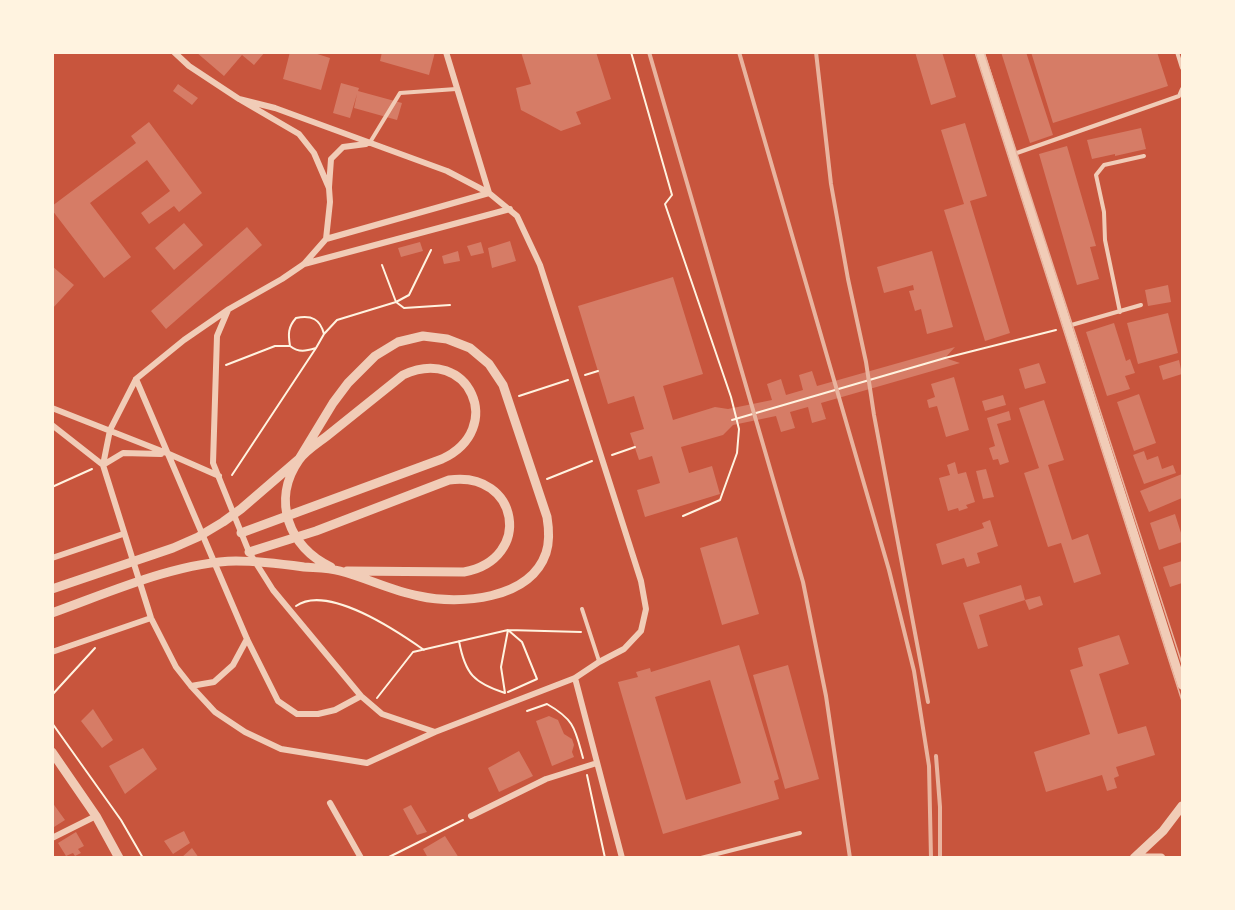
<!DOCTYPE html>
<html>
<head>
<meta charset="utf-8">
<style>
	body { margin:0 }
	#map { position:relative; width:1235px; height:910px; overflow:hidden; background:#c8553d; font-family:"Libre Baskerville",serif }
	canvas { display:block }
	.frame { position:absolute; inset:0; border:54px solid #fff3e0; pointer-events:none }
</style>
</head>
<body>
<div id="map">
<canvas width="1235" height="910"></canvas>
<div class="frame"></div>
</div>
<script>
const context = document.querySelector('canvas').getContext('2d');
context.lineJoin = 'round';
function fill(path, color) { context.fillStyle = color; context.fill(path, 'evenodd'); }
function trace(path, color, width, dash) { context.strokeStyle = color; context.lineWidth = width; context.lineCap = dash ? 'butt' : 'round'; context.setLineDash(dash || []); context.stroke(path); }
fill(new Path2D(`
	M196 52H265L254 65 242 55 224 76Z
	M290 52H311L330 58 321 90 283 79Z
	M382 52H435L429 75 380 61Z
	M521 52H596L611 99 576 112 581 124 561 131 521 110 516 88 531 84Z
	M915 52H942L956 97 931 105Z
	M1001 52H1026L1053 135 1030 143Z
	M1031 52H1157L1168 86 1053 123Z
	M341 83 359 88 358 91 402 103 397 120 354 108 357 94 350 118 333 113Z
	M178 84 198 98 192 105 173 91Z
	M149 122 202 193 179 212 174 206 149 224 141 213 170 191 147 160 90 203 131 257 104 278 52 210V206L136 143 131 136Z
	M965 123 987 196 970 201 1010 333 985 341 944 210 964 204 941 130Z
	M1141 128 1146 149 1115 156V154L1092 159 1087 140Z
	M1067 146 1096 246 1090 247 1099 279 1077 285 1039 154Z
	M184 223 203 245 174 270 155 248Z
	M247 227 262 245 166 329 151 311Z
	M510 241 516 261 492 268 488 248Z
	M420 242 423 251 401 257 398 248Z
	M481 242 484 253 471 256 467 246Z
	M458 251 460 261 444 264 442 256Z
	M932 251 953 327 927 334 921 309 915 311 909 291 914 290 913 285 884 293 877 267Z
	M52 266 74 285 52 309Z
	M673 277 703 374 663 386 673 420 715 407 728 409 772 400 767 384 781 379 786 395 803 390 799 375 812 371 817 386 955 347 945 358 960 363 821 403 826 419 812 423 808 407 790 412 795 428 781 432 776 416 733 425 723 435 681 447 689 473 712 466 720 494 645 517 637 490 660 483 652 456 639 460 630 433 644 429 634 396 608 404 578 306Z
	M1168 285 1171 302 1148 306 1145 290Z
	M1168 313 1178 353 1138 364 1127 323Z
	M1114 323 1126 361 1130 359 1135 373 1125 376 1130 389 1107 396 1086 332Z
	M1179 360 1182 374 1163 380 1159 366Z
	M1039 363 1046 383 1025 389 1019 369Z
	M954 377 969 430 946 437 937 406 929 408 927 400 935 397 931 384Z
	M1139 394 1156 443 1134 451 1117 402Z
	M1003 395 1006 405 985 411 982 401Z
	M1044 400 1064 460 1048 465 1072 540 1088 534 1101 574 1074 583 1061 543 1048 547 1024 473 1039 468 1019 408Z
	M1009 411 1011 420 997 424 1009 462 1000 465 998 459 993 460 989 448 995 446 987 418Z
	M1144 451 1147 460 1158 456 1162 469 1173 465 1176 473 1144 484 1133 455Z
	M955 462 958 474 966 472 975 502 966 505 968 508 959 511 958 508 948 511 939 478 950 475 947 465Z
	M986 469 994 497 983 499 976 471Z
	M1182 474V498L1149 512 1140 491Z
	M1175 514 1182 536V542L1159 550 1150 523Z
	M990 520 998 546 977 553 980 563 967 567 964 558 942 565 936 544 984 528 982 523Z
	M737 537 759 614 722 625 700 548Z
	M1182 561V583L1170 587 1163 567Z
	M1021 585 1025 600 979 615 988 646 978 649 963 603Z
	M1040 596 1043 605 1029 610 1025 600Z
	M1119 635 1129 664 1099 674 1118 734 1146 726 1155 755 1116 767 1119 776 1114 778 1117 788 1107 791 1102 775 1046 792 1034 752 1090 734 1070 670 1083 666 1078 648Z
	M739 645 779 779 774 781 779 799 663 834 618 682 638 677 636 672 650 668 651 672ZM710 680 741 783 686 800 655 697Z
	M788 665 819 779 785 789 753 675Z
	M93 709 113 740 102 748 81 721Z
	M549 716 558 720 564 734 572 739 574 745 572 752 574 757 552 766 536 721Z
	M143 748 157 769 125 794 109 766Z
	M519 751 533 776 499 792 488 768Z
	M52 802 65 820 54 827 52 825Z
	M411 805 427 832 417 835 403 809Z
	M184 831 190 843 173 854 164 841Z
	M76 832 84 846 78 849 81 853 75 856 73 853 66 856 58 843Z
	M445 836 459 858H428L423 849Z
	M192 848 199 858H181Z`), '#d67c66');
trace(new Path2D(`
	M631 52 672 195 665 204 731 397 739 429 737 453 720 500 683 516
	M382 265 396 302 409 295 431 250
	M290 346C288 334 288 327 296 318 312 315 320 319 324 334
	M226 365 275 346H290C299 353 306 351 316 348L324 334 337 320 396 302 404 308 450 305
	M585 375 598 371
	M519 396 568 380
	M732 420 945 358 1056 330
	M612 455 635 447
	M232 475 316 348
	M547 479 592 461
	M52 487 92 469
	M296 606C327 584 397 631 424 650
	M508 630 522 642 537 679 508 692
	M459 641C465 674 474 683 505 693L501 667 508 630
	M52 695 95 648
	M377 698 413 652 508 630 581 632
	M527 711 547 704C575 720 575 729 583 758
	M52 723 121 820 143 858
	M587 775 605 858
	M387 858 463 820`), '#fff3e0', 2);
trace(new Path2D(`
	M1177 52 1182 68
	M369 144 400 93 456 89
	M1014 154 1179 96 1182 89
	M1120 312 1105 240 1104 212 1096 175 1104 165 1144 156
	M1068 326 1141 305
	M582 609 599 661
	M701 858 800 833`), '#f1ccb7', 4);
trace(new Path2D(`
	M174 52 189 66 239 99 275 108 447 171 489 193 517 216 540 265 641 581 646 609 641 631 624 649 599 662 575 678 435 732 367 763 281 749 245 732 215 712 191 686 176 667 151 618 103 465 110 430 136 379 184 340 229 309 282 279 304 264 326 239 330 202 329 188 314 153 299 134 239 99
	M329 187 331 159 343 147 366 144
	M326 239 489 193 446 52
	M304 264 510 209
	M228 310 217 336 213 463 249 552 273 590 361 696 382 714 435 732
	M136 379 247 639 278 701 297 714H318L335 710 361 696
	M52 408 169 454 219 476
	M52 425 103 465 123 453 161 454
	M52 558 123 534
	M52 652 151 618
	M575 678 622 858
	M191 686 214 682 233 665 247 639
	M330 803 361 858
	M471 816 546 779 597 763
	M52 838 96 816`), '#f1ccb7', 6);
trace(new Path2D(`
	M980 52 1182 685
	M241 533 442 459C507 429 469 344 403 375 377 396 352 416 327 436 318 443 305 451 299 460 271 500 289 548 331 567
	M249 552 316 531 449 480C519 470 534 559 464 572L347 571
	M52 589 173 548 198 537 223 522 241 509 299 459 333 403 348 383 375 356 398 342 423 336 447 339 470 348 489 364 503 385 547 517C549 529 550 541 546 553 530 600 459 605 419 596 392 591 367 578 340 571 329 568 316 568 304 567 282 564 259 561 236 561 177 562 108 593 52 613
	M52 752 96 816 119 858
	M1134 858 1163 831 1182 806
	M1146 858H1161`), '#f1ccb7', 9);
trace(new Path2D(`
	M975 52 1182 701
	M984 52 1182 664`), '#e9b49f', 1.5);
trace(new Path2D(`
	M649 52 803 582 826 696 850 858
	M739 52 889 570 914 671 929 766 931 858
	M816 52 831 184 848 279 866 362 874 415 928 702
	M936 756 940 807V858`), '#e9b49f', 4);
</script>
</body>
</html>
